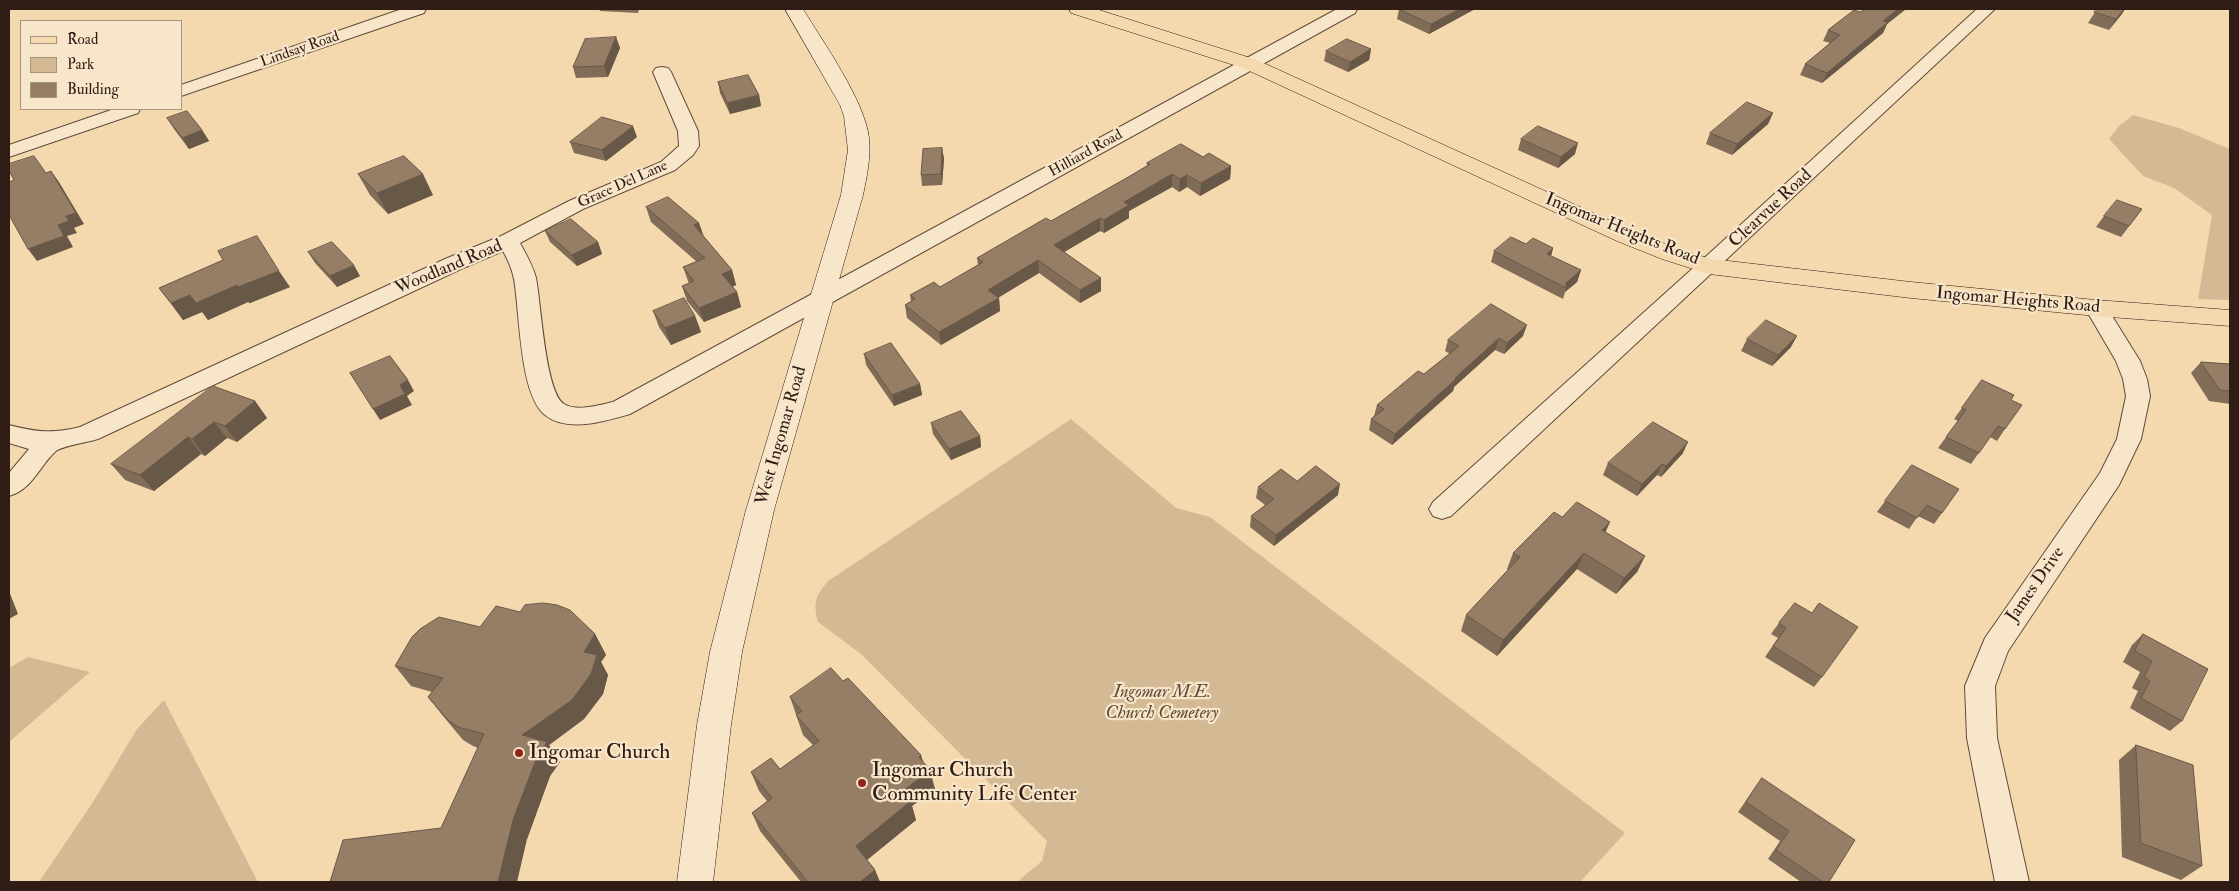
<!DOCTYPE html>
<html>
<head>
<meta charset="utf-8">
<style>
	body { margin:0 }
	#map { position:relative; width:2239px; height:891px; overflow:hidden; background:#f5d9ae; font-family:"IM FELL Double Pica",serif }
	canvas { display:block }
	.frame { position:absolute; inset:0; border:10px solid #2e1c15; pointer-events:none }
	.legend { position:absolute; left:20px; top:20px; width:162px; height:90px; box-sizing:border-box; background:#f8e6ca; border:1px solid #a79582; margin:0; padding:6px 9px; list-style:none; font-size:15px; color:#2e1c15 }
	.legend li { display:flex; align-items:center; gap:10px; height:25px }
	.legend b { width:25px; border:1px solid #a79582 }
</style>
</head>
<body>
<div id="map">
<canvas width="2239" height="891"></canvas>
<div class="frame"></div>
<ul class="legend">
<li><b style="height:6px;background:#f5d9ae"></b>Road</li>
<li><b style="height:14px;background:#d3b994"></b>Park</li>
<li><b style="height:14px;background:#957e65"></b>Building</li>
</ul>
</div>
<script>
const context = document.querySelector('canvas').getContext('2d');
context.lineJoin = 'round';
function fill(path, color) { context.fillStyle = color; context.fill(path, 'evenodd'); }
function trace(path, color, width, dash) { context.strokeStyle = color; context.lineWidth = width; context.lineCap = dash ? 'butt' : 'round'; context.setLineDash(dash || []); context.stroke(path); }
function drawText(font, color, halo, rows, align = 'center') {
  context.font = font + ' "IM FELL Double Pica",serif'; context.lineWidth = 4.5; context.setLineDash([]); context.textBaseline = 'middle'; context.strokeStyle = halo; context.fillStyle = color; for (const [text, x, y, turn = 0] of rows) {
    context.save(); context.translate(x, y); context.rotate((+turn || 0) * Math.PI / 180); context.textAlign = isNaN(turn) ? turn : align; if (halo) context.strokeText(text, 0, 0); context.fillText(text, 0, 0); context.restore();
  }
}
fill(new Path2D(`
	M2133 115 2179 128 2230 149V300L2198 299 2212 215 2174 188 2143 176 2109 139 2119 126Z
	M1071 419 1176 508 1210 517 1625 833 1580 882H1017L1042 861 1047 841 861 654 818 622C813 602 815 597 828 581Z
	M28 657 90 672 9 742V668Z
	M164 700 258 882H39L93 802 137 729Z`), '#d3b994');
const street = new Path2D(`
	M402 9H426L424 13 181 96V85Z
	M1337 9H1357L1355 13 630 414C606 421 567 433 545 415 519 394 520 312 514 279 512 269 508 260 503 251L461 269 98 439C89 442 62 446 56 451 39 466 33 489 9 496V473L29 449 9 443V425C36 432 52 434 80 427L445 259 501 236 569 201 661 162 679 146 678 131 653 72 656 68 662 67 668 68 671 72 698 131 699 146 693 155 675 170 583 209 520 243C526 254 533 266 536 278 541 302 545 392 564 404 577 412 599 405 613 402Z
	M1977 9H1995L1451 516 1442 519 1433 516 1429 509 1433 502 1701 261Z
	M114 109H140L138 113 9 157V145Z
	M2096 301 2104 303 2140 361 2147 379 2150 396 2141 439 2119 485 2008 651 1995 686 1997 738 2029 882H1995L1967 738 1965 686 1985 638 2100 473 2117 439 2126 396 2123 379 2116 361 2085 308 2088 303Z`);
const secondary = new Path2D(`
	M785 9H803C823 42 865 101 869 138 871 157 867 176 863 195L774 510 742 652 731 725 713 882H677L697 725 710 652 746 510 841 195 848 150 844 116 840 105Z`);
const primary = new Path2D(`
	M1069 9H1096L1257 60 1633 231 1678 249 1711 259 1911 282 2096 300 2230 310V326L2096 316 1911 298 1709 274 1662 259 1617 241 1243 68 1071 13Z`);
trace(street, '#604b3b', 2);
trace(secondary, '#2e1c15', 1);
trace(primary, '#2e1c15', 1);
fill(street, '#f8e6ca');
fill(secondary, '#f8e6ca');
fill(primary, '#f5d9ae');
fill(new Path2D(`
	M599 9H639L638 13 600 11Z
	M1399 9H1475L1429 34 1397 19Z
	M1865 9H1906L1887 24 1883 33 1822 83 1800 75 1805 64 1830 43 1823 41 1828 30 1860 12Z
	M2097 9H2125L2109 30 2088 23Z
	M616 37 620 48 608 77 576 78 573 67Z
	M1371 49 1369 60 1348 72 1324 61 1326 51Z
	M718 82 759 95 761 106 730 114 720 93Z
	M1773 113 1768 124 1732 155 1706 144 1710 133Z
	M167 118 202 130 209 141 189 149 174 129Z
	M637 137 606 161 574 153 570 142Z
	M1521 139 1575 154 1558 168 1518 150Z
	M942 148 944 159 942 185 922 186 921 175Z
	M1203 157 1231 166 1230 179 1200 196 1187 187 1179 192 1172 187 1129 211V218L1104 233 1100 231 1064 252 1101 278V291L1080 303 1039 273 998 298H999L1000 311 941 345 907 318 905 305 911 301 910 295 940 287 978 265 977 258 1051 221 1130 176 1147 166V163Z
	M358 174 433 195 388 214 370 195Z
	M646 207 699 223 703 236 732 270 736 285 732 287 737 292 741 307 704 322 687 301 682 286 689 283 688 281 683 267 697 262 651 222Z
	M2142 209 2121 237 2096 227 2104 216Z
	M545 231 598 242 602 254 577 266 550 242Z
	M1526 244 1553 248 1551 256 1581 270 1577 282 1565 292 1563 299 1491 262 1494 251Z
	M308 252 360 276 337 287 315 263Z
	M290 287 250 303 248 302 208 320 202 312 183 320 159 288Z
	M653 311 695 316 701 332 671 345 659 327Z
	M1523 336 1504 354 1495 350 1454 387 1453 391 1392 445 1369 430 1371 419 1374 416 1377 405 1424 374 1450 354 1445 351 1448 340Z
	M1747 339 1791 347 1772 366 1741 351Z
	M864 354 920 384 922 395 894 406 866 365Z
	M2201 362 2230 364V404L2209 401 2191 373Z
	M1982 380 2011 400 2005 429 1997 441 1990 437 1971 464 1938 448 1958 421 1954 419Z
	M255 401 267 418 237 442 227 438 205 456 201 454 154 491 125 480 111 464Z
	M931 423 980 436 981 447 951 460 933 434Z
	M1683 453 1661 477 1657 475 1637 496 1603 475 1608 463Z
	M1912 465 1942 513 1934 524 1918 516 1909 529 1877 512Z
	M1297 481 1338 495 1274 546 1250 527 1251 516 1265 505 1256 498 1258 487Z
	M1562 517 1605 532 1645 556 1637 572 1616 594 1577 569 1497 656 1461 631 1466 615 1508 570 1507 569 1513 553Z
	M1795 603 1822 677 1814 687 1765 657 1778 638 1771 634 1779 623Z
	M520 612 595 634 606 655 601 662 608 675 603 694 584 719 549 745 560 762 550 776 527 839 441 828 478 748 473 746 463 740 443 716 428 697 432 692 411 686 395 666 480 627Z
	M2143 634 2182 721 2170 731 2130 708 2138 691 2132 688 2140 672 2123 662 2132 645Z
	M843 681 921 755 923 762 935 789 912 806 916 820 867 860 875 870 880 882H801L760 831 752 813 767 801 759 791 751 772 780 769 813 745 803 735 790 697Z
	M2136 745 2202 866 2181 880 2122 857 2119 760Z
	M1762 778 1829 882H1801L1768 859 1780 841 1738 812Z`), '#806c57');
fill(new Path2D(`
	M1460 9H1475L1429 34 1431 24Z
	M1898 9H1906L1887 24 1883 33 1822 83 1827 73 1883 21Z
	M2124 9H2125L2122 14 2109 30 2116 19Z
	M616 37 620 48 608 77 604 66Z
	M1371 49 1369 60 1348 72 1350 62Z
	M759 95 761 106 730 114 727 103Z
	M1773 113 1768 124 1732 155 1737 144Z
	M633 126 637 137 606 161 602 150Z
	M202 130 209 141 189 149 182 138Z
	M1578 143 1575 154 1558 168 1561 157Z
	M942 148 944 159 942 185 941 174Z
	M1231 166 1230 179 1200 196 1201 183Z
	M51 171 59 182 84 224 74 228 77 233 67 236 73 247 37 261 28 249 58 225 66 216Z
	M423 174 433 195 388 214 377 193Z
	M1172 174V187L1129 211V218L1104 233V220L1124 202Z
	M1187 175V187L1179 192 1180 179Z
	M1100 218V231L1054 258V245Z
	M699 223 704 237 694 225Z
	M598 242 602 254 577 266 572 255Z
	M1553 248 1550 260 1547 254Z
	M1038 260 1039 273 989 303 988 290Z
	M354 265 360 276 337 287 330 276Z
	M732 270 736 285 727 289 722 274Z
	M1581 270 1577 282 1565 292 1566 288V283Z
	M279 271 290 287 250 303 248 302 208 320 196 303 237 285Z
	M1101 278V291L1080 303V290Z
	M737 292 741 307 704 322 699 308Z
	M190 295 202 312 183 320 171 303Z
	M999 298 1000 311 941 345 939 332Z
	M695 316 701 332 671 345 665 328Z
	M1527 325 1523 336 1504 354 1507 343Z
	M1797 336 1791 347 1772 366 1778 355Z
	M1499 338 1495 350 1454 387 1453 391 1392 445 1395 434Z
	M408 380 414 391 407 396 412 405 380 420 373 409 400 385Z
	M920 384 922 395 894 406 892 395Z
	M255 401 267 418 237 442 225 426Z
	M214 422 227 438 205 456 192 439Z
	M980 436 981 447 951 460 949 449Z
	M188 437 201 454 154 491 140 475Z
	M1688 442 1683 453 1661 477 1666 466Z
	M1662 464 1657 475 1637 496 1642 484Z
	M1340 484 1338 495 1274 546 1276 535Z
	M1610 522 1603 538 1602 530Z
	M1584 553 1577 569 1497 656 1503 640Z
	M1645 556 1637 572 1616 594 1624 578Z
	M9 591 18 614 9 619Z
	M595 634 606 655 601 662 608 675 603 694 584 719 549 745 560 762 550 776 527 839 517 882H498L522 735 584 652Z
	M921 755 926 773 930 770 935 789 912 806 916 820 862 864 856 846 903 791 919 757Z
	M875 870 880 882H860Z`), '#685847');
const building = new Path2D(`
	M1399 9H1460L1431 24Z
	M1865 9H1898L1883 21 1888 22 1827 73 1805 64 1840 35 1828 30 1854 10 1860 12Z
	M2097 9H2124L2116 19 2094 12Z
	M616 37 604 66 573 67 585 39Z
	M1347 39 1371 49 1350 62 1326 51Z
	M748 75 759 95 727 103 718 82Z
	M1747 102 1773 113 1737 144 1710 133Z
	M187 111 202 130 182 138 167 118Z
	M602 117 633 126 602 150 570 142Z
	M1538 126 1578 143 1561 157 1521 139Z
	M1181 144 1203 157 1209 153 1231 166 1201 183 1187 175 1180 179 1172 174 1124 202 1129 205 1104 220 1100 218 1054 245 1101 278 1080 290 1038 260 988 290 999 298 939 332 905 305 915 299 910 295 934 282 940 287 983 262 977 258 1046 218 1051 221 1130 176 1150 164 1147 163Z
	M942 148 941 174 921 175 923 149Z
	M34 156 46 173 51 171 76 213 66 216 69 221 58 225 64 236 28 249 9 215V182L14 180 9 171V164Z
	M404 156 423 174 377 193 358 174Z
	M668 197 699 223 694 225 732 270 722 274 737 292 699 308 682 286 694 281 683 267 705 258 646 207Z
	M2117 200 2142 209 2129 226 2104 216Z
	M571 219 598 242 572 255 545 231Z
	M257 236 279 271 238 287 237 285 196 303 190 295 171 303 159 288 223 260 218 251Z
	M1511 237 1526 244 1533 238 1553 248 1547 254 1581 270 1566 283V288L1494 251Z
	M332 242 354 265 330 276 308 252Z
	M684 298 695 316 665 328 653 311Z
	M1491 304 1527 325 1507 343 1499 338 1455 378 1456 379 1395 434 1371 419 1384 409 1377 405 1418 371 1424 374 1459 346 1448 340Z
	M1766 320 1797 336 1778 355 1747 339Z
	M891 343 920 384 892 395 864 354Z
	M390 356 408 380 400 385 405 394 373 409 350 373Z
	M2201 362 2230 364V391L2220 390Z
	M1982 380 2014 395 2011 400 2022 405 2005 429 1998 426 1979 453 1946 437 1966 410 1962 408Z
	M213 386 255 401 225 426 214 422 192 439 188 437 140 475 111 464Z
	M961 411 980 436 949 449 931 423Z
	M1653 422 1688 442 1666 466 1662 464 1642 484 1608 463Z
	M1912 465 1959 489 1942 513 1927 505 1917 518 1885 501Z
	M1316 466 1340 484 1276 535 1251 516 1274 499 1258 487 1281 469 1297 481Z
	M1577 502 1610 522 1602 530 1645 556 1624 578 1584 553 1503 640 1466 615 1520 557 1513 553 1554 512 1562 517Z
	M543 603 557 605 570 610 595 634 584 652 597 655 591 674 572 700 522 735 547 742 537 757 513 820 498 882H330L343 840 441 828 484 734 458 727 448 720 428 697 443 678 395 666 412 637 420 629 439 617 480 627 496 606 520 612 525 605Z
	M1795 603 1812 613 1819 603 1858 627 1822 677 1773 646 1786 628 1779 623Z
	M2143 634 2208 669 2182 721 2141 698 2150 681 2144 677 2152 661 2135 651Z
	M831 668 843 681 848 678 921 755 919 757 930 770 903 791 911 801 856 846 875 870 860 882H808L752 813 772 798 751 772 771 758 780 769 819 741 796 715 802 711 790 697Z
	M2136 745 2193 765 2202 866 2141 843Z
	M1762 778 1855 840 1829 882H1823L1776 850 1789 831 1746 802Z`);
fill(building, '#957e65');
trace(building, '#685847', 1);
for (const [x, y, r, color] of [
	[519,753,5,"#8f2418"],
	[862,783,5,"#8f2418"]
]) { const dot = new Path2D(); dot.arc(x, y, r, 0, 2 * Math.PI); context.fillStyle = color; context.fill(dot); trace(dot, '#f8e6ca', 2); }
drawText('15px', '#2e1c15', '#f8e6ca', [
	["Lindsay Road",300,50,-19],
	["Hilliard Road",1086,154,-29],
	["Grace Del Lane",623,185,-24]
]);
drawText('18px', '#2e1c15', '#f8e6ca', [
	["Clearvue Road",1771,209,-43],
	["Ingomar Heights Road",1622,230,22],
	["Woodland Road",449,268,-23],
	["Ingomar Heights Road",2018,301,5],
	["West Ingomar Road",782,436,-74],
	["James Drive",2036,585,-55]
]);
drawText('italic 18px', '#604b3b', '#f8e6ca', [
	["Ingomar M.E.",1162,693],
	["Church Cemetery",1162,714]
]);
drawText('21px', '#2e1c15', '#f8e6ca', [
	["Ingomar Church",529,753],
	["Ingomar Church",872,771],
	["Community Life Center",872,795]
], 'left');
</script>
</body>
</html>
